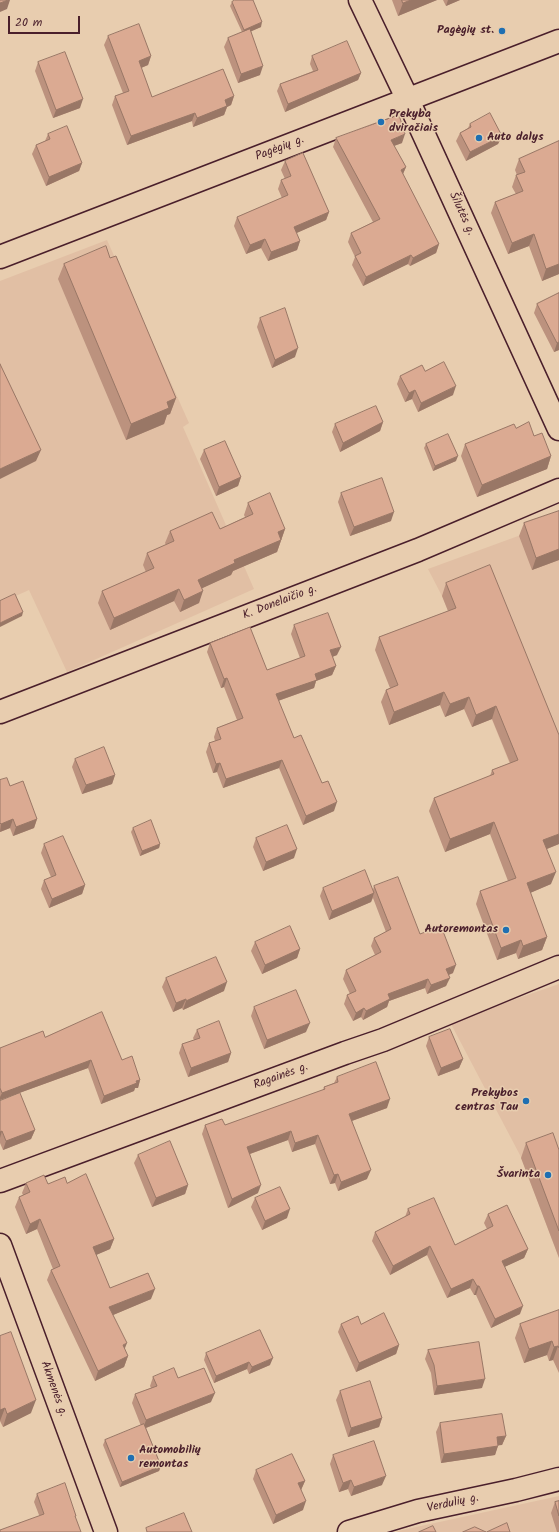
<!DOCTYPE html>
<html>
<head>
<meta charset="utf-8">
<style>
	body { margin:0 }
	#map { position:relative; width:559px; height:1532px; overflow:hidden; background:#e8cdaf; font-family:Kalam,sans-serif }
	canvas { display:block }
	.scale { position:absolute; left:8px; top:16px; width:72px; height:18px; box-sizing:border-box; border:2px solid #4a1f2b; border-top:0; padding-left:5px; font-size:12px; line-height:14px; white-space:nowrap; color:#4a1f2b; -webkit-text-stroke:3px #e8cdaf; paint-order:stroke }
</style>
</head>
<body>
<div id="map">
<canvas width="559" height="1532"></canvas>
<div class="scale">20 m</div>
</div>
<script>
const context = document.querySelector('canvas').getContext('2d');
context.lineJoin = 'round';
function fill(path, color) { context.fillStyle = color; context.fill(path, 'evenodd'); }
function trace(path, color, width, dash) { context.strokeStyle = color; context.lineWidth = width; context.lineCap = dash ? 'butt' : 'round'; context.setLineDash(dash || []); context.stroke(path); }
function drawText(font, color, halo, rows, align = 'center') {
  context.font = font + ' Kalam,sans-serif'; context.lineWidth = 3; context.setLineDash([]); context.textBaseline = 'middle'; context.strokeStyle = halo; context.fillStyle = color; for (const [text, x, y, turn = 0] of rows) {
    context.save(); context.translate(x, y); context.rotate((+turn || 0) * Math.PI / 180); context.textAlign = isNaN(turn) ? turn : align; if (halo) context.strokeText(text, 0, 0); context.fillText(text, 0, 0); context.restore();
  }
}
fill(new Path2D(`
	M107 240 189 423 183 427 254 589 67 672 29 590 0 603V281Z
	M559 521V819L519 787 442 596 428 569Z
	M559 984V1258L521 1157 450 1022Z
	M559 1496V1532H397L398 1531Z`), '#e1bfa4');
const minor = new Path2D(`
	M360 0 408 100 559 429
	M0 257 559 41
	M0 712 418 550 559 490
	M0 1181 345 1053 383 1040 559 967
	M0 1245 106 1532
	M349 1532 418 1511 516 1490 559 1479`);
trace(minor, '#4a1f2b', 25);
trace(minor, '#e8cdaf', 22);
fill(new Path2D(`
	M392 0H437L398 16Z
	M443 0H460L446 6Z
	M232 2 261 27 251 31 260 75 238 83 224 47 228 38 242 32 230 6Z
	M108 36 151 56 148 65 141 68 152 97 234 96 231 105 227 107 224 115 193 127 192 121 127 145 112 105 115 96 123 93 104 45Z
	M312 56 361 73 358 80 285 112 277 91 280 84 313 71 310 64Z
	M38 62 80 108 53 118 35 71Z
	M470 124 502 136 498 144 466 161 456 141 460 133 468 128Z
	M48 134 82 163 79 171 46 186 32 154 36 145 45 141Z
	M336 138 402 143 394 146 406 167 403 174 439 244 436 253 410 266 408 264 363 286 352 265 355 257 348 242 351 233 373 222 333 147Z
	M559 141V274L542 281 529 246 508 254 491 213 495 202 516 194 512 187 516 175H517L515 170 519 159Z
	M285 161 329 212 326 220 296 233 300 241 297 250 268 261 261 248 246 254 234 226 237 217 282 198 278 189 281 180 285 179 281 170Z
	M110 258 176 398 170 414 167 415 164 424 126 440 58 279 64 264Z
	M559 293V350L554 352 534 313 537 304Z
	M260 318 295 357 272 368 257 327Z
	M425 371 453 395 418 412 412 399 405 402 397 384 400 376Z
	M383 422 380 431 340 452 332 432 335 424Z
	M516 428 534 436 551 456 547 469 477 497 461 456 465 444Z
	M426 444 456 461 433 471 424 448Z
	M204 450 241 477 238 486 216 496 200 459Z
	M341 493 391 521 350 536 338 502Z
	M248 503 285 529 277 552 233 571 231 575 202 588 199 603 180 612 174 601 110 630 98 603 102 591 146 572 143 565 147 553 166 545 165 543 170 531 220 529 245 517 244 515Z
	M559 511V560L532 570 519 536 524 523Z
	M446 583 559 844 547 849 551 884 530 893 547 937 542 950 518 959 516 953 497 960 476 904 480 891 508 881 490 834 445 852 429 811 434 798 490 776 492 770 510 763 492 719 472 727 464 709 445 717 440 705 389 725 381 702 386 690 390 688 375 650 379 637 448 611 442 596Z
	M294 625 337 655 332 657 336 666 332 675 316 681 314 688 278 701 294 738 334 811 303 825 279 768 223 788 217 772 213 773 206 752 209 743 215 741 214 737 217 728 237 720 224 687 221 688 207 652 210 643 267 670 300 658 291 634Z
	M75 759 115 775 112 784 82 794 72 767Z
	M0 780 10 786 37 819 34 828 13 836 10 828 0 832Z
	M133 828 160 844 159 848 140 856 131 832Z
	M256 838 294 858 263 871 253 847Z
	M44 844 85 885 82 894 49 908 41 889 44 880 51 877 41 853Z
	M374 886 420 934 453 973 449 975 446 986 427 994 425 988 389 1001 387 1007 363 1020 361 1017 353 1021 344 1004 347 995 350 994 343 979 346 970 375 955 371 946 374 938 386 932 373 898 371 902 329 920 320 896 323 888 373 890Z
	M255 942 300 949 297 958 262 974 251 951Z
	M166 978 224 991 183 1010 182 1008 173 1012 162 987Z
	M254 1007 306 1032 264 1049 251 1016Z
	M197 1030 231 1053 228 1062 188 1077 179 1053 182 1044 194 1040 193 1038Z
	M45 1037 122 1060 140 1080 138 1088H135L134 1091 101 1104 88 1068 0 1100V1048Z
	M429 1037 463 1059 459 1068 438 1076 426 1046Z
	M337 1077 387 1108 352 1121 367 1179 338 1191 335 1183 330 1184 315 1144 292 1152 288 1140 250 1154 258 1193 228 1208 202 1134 205 1125H225L323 1090 324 1087 334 1083Z
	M0 1101 35 1130 31 1139 3 1150 0 1143Z
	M526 1143 559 1150V1258L521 1158Z
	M138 1155 188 1185 185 1194 152 1207 134 1163Z
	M26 1183 48 1184 67 1183 114 1239 110 1249 96 1255 110 1288 151 1299 113 1315 124 1349 128 1356 124 1367 95 1381 47 1280 51 1270 53 1269 37 1229 26 1234 15 1207 19 1197 23 1195 22 1193Z
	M255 1198 287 1218 262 1230 251 1207Z
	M408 1209 455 1245 487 1229 484 1223 488 1214 528 1249 524 1258 504 1267 520 1314 491 1328 476 1295H474L470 1288 447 1298 427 1255 390 1275 372 1241 375 1232 405 1217Z
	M559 1310V1373L553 1360 549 1361 547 1355 524 1363 515 1338 520 1324Z
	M341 1324H361L399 1345 396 1354 356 1372 338 1332Z
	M0 1336 31 1413 3 1427 0 1421Z
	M428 1350 482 1388 434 1395 431 1373 425 1359Z
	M206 1353 270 1365 249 1374 247 1369 214 1383 204 1360Z
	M153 1377 178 1378 211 1402 146 1428 161 1466 159 1471 120 1487 103 1445 105 1440 141 1426 132 1403 135 1394 151 1388 150 1386Z
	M340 1391 382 1418 379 1427 348 1437 336 1400Z
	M440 1423 506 1436 502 1445H498L495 1455 441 1463 436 1432Z
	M333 1455 382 1485 351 1496 348 1489 339 1492 330 1464Z
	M256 1470 305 1481 301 1490 303 1510 273 1524 253 1479Z
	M37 1494 76 1518 39 1515 34 1502Z
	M559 1501V1532H557L551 1513 555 1502Z`), '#bc927e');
fill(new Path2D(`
	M8 0H10L7 9 0 12V3Z
	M411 0H437L398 16 403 3Z
	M448 0H460L446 6Z
	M262 22 261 27 243 35 244 30Z
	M151 56 148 65 136 70 139 61Z
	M263 66 260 75 238 83 241 74Z
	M361 73 358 80 285 112 288 104Z
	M234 96 231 105 227 107 224 115 193 127 197 118 225 100Z
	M83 99 80 108 53 118 56 110Z
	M195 113 192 121 127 145 131 136Z
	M405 134 402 143 388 148 391 140Z
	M502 136 498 144 466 161 470 152Z
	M82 163 79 171 46 186 49 177Z
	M406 167 402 176 401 170Z
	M329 212 326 220 290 236 294 227Z
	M534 234 529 246 508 254 512 243Z
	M265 239 261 248 246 254 250 245Z
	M300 241 297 250 268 261 271 252Z
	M439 244 436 253 410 266 413 258Z
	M411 255 408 264 363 286 366 277Z
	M559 264V274L542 281 546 269Z
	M559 342V350L554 352 557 343Z
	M298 348 295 357 272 368 275 360Z
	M456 386 453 395 418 412 421 403Z
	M415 390 412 399 405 402 409 393Z
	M176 398 170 414 167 415 164 424 126 440 131 424 167 402Z
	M383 422 380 431 340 452 343 443Z
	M41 450 36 461 0 479V469Z
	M458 456 456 461 433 471 435 466Z
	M551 456 547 469 477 497 482 485Z
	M241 477 238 486 216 496 219 487Z
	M394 512 391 521 350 536 354 527Z
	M285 529 277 552 233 571 231 575 194 592 198 580 234 560 278 532Z
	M559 549V560L532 570 536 558Z
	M179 589 174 601 110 630 114 618Z
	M203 591 199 603 180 612 184 600Z
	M23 612 22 616 0 627V623Z
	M341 647 337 655 327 659 330 650Z
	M336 666 332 675 316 681 314 688 272 703 276 694 315 674Z
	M227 678 224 687 221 688 224 679Z
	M444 692 440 705 389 725 394 712Z
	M469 697 464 709 445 717 450 704Z
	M496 706 492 719 472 727 476 715Z
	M282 760 279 768 223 788 226 779Z
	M220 763 217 772 213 773 216 764Z
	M115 775 112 784 82 794 86 785Z
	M337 802 334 811 303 825 306 816Z
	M13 819 10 828 0 832 1 824Z
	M37 819 34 828 13 836 16 827Z
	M494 822 490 834 445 852 450 839Z
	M559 834V844L539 852 543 840Z
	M160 844 159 848 140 856 142 851Z
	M297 849 294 858 263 871 266 862Z
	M556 872 551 884 523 896 527 883Z
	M85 885 82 894 49 908 52 899Z
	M374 893 371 902 329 920 332 911Z
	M547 937 542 950 518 959 523 946Z
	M521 940 516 953 497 960 501 948Z
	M300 949 297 958 262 974 265 965Z
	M456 965 453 973 443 977 446 969Z
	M450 978 446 986 427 994 431 985Z
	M428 979 425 988 389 1001 387 1007 363 1020 366 1011 388 994Z
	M227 982 224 991 183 1010 186 1001Z
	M186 999 182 1008 173 1012 176 1003Z
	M364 1008 361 1017 353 1021 356 1013Z
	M310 1023 306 1032 264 1049 267 1040Z
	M231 1053 228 1062 188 1077 191 1068Z
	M463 1059 459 1068 438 1076 441 1068Z
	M91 1060 88 1068 0 1100V1097L2 1093Z
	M140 1080 138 1088H135L134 1091 101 1104 104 1096Z
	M390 1099 387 1108 346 1123 349 1114Z
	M35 1130 31 1139 3 1150 6 1141Z
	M2 1131 0 1138V1132Z
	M291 1131 288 1140 244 1156 247 1147Z
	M318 1135 315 1144 292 1152 295 1143Z
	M371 1170 367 1179 338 1191 341 1182Z
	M338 1174 335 1183 330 1184 334 1175Z
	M188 1185 185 1194 152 1207 156 1198Z
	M261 1185 258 1193 228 1208 232 1199Z
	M290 1209 287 1218 262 1230 265 1221Z
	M40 1219 37 1229 26 1234 30 1224Z
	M114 1239 110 1249 89 1258 93 1247Z
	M430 1246 427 1255 390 1275 393 1266Z
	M528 1249 524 1258 498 1270 502 1261Z
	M473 1279 470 1288 447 1298 451 1289Z
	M477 1286H479L476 1295H474Z
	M155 1289 151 1299 106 1318 109 1307Z
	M523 1306 520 1314 491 1328 495 1319Z
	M552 1341 547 1355 524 1363 529 1349Z
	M127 1343 123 1353V1345Z
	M399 1345 396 1354 356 1372 359 1363Z
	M558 1346 553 1360 549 1361 554 1347Z
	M128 1356 124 1367 95 1381 98 1371Z
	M273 1358 270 1365 249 1374 252 1367Z
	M249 1362 247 1369 214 1383 216 1376Z
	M485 1379 482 1388 434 1395 437 1386Z
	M215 1393 211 1402 143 1429 146 1420Z
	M36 1400 31 1413 3 1427 7 1414Z
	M5 1408 0 1421V1410Z
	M382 1418 379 1427 348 1437 351 1428Z
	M506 1436 502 1445 493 1446 497 1437Z
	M498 1446 495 1455 441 1463 444 1454Z
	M161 1466 159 1471 120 1487 122 1482Z
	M386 1476 382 1485 351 1496 354 1487Z
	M351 1480 348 1489 339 1492 343 1483Z
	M305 1481 301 1490 295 1492 298 1483Z
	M306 1501 303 1510 273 1524 276 1515Z`), '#976');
const building = new Path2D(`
	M0 0H8L0 3Z
	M235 0H253L262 22 244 30 232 2Z
	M402 0H411L403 3Z
	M139 24 151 56 139 61 152 97 223 69 234 96 225 100 227 106 197 118 195 113 131 136 115 96 129 91 108 36Z
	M250 29 263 66 241 74 228 38Z
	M347 41 361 73 288 104 280 84 318 70 312 56Z
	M65 52 83 99 56 110 38 62Z
	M490 113 502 136 470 152 460 133 471 127 470 124Z
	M399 115 405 134 391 140 406 167 401 170 439 244 413 258 411 255 366 277 355 256 361 253 351 233 380 219 336 138Z
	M67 126 82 163 49 177 36 145 50 139 48 134Z
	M559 141V264L546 269 534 234 512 243 495 202 523 191 516 175 525 172 519 159Z
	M303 153 329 212 294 227 300 241 271 252 265 239 250 245 237 217 288 195 281 180 291 176 285 161Z
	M106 246 110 258 116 256 176 398 167 402 169 408 131 424 64 264Z
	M559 293V342L557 343 537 304Z
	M285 308 298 348 275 360 260 318Z
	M444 362 456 386 421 403 415 390 409 393 400 376 422 365 425 371Z
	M0 364 41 450 0 469Z
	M376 406 383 422 343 443 335 424Z
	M529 422 534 436 542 433 551 456 482 485 465 444 514 424 516 428Z
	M448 434 458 456 435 466 426 444Z
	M225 441 241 477 219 487 204 450Z
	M382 478 394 512 354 527 341 493Z
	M270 493 285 529 278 532 281 540 234 560 235 563 198 580 203 591 184 600 179 589 114 618 102 591 154 568 147 553 174 541 170 531 212 512 220 529 253 514 248 503Z
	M559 511V549L536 558 524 523Z
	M490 565 559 735V834L543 840 556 872 527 883 547 937 523 946 521 940 501 948 480 891 516 878 494 822 450 839 434 798 494 774 492 770 518 760 496 706 476 715 469 697 450 704 444 692 394 712 386 690 398 685 379 637 456 608 446 583Z
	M15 594 23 612 0 623V601Z
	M328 613 341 647 330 650 336 666 315 674 317 680 276 694 294 738 301 735 322 783 328 781 337 802 306 816 282 760 226 779 220 763 216 764 209 743 221 739 217 728 243 718 227 678 224 679 210 643 250 627 267 670 305 656 294 625Z
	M104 747 115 775 86 785 75 759Z
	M7 778 10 786 23 781 37 819 16 827 13 819 1 824 0 823V780Z
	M151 820 160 844 142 851 133 828Z
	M287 825 297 849 266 862 256 838Z
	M63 836 85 885 52 899 44 880 56 875 44 844Z
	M365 870 374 893 332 911 323 888Z
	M398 877 420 934 441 926 456 965 446 969 450 978 431 985 428 979 388 994 390 999 366 1011 364 1008 356 1013 347 995 356 991 346 970 381 952 374 938 391 929 374 886Z
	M290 926 300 949 265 965 255 942Z
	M216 957 227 982 186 1001V999L176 1003 166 978Z
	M296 990 310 1023 267 1040 254 1007Z
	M102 1012 122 1060 132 1056 140 1080 136 1081 137 1083 104 1096 91 1060 2 1093 0 1088V1048L43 1031 45 1037Z
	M219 1021 231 1053 191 1068 182 1044 200 1038 197 1030Z
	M450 1029 463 1059 441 1068 429 1037Z
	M376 1062 390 1099 349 1114 371 1170 341 1182 338 1174 334 1175 318 1135 295 1143 291 1131 247 1147 261 1185 232 1199 205 1125 222 1119 225 1125 325 1089 324 1087 338 1082 337 1077Z
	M20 1093 35 1130 6 1141 2 1131 0 1132V1101Z
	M553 1133 559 1150V1231L526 1143Z
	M170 1141 188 1185 156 1198 138 1155Z
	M86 1174 114 1239 93 1247 110 1288 148 1273 155 1289 109 1307 127 1343 123 1345 128 1356 98 1371 51 1270 60 1266 40 1219 30 1224 19 1197 30 1192 26 1183 44 1175 48 1184 65 1177 67 1183Z
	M280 1187 290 1209 265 1221 255 1198Z
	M434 1198 455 1245 493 1226 488 1214 507 1205 528 1249 502 1261 523 1306 495 1319 479 1286H477L473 1279 451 1289 430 1246 393 1266 375 1232 410 1214 408 1209Z
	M559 1310V1348L558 1346 554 1347 552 1341 529 1349 520 1324Z
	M384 1313 399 1345 359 1363 341 1324 358 1316 361 1324Z
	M260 1330 273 1358 252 1367 249 1362 216 1376 206 1353Z
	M11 1332 36 1400 7 1414 5 1408 0 1410V1336Z
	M479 1342 485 1379 437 1386 434 1365 428 1350Z
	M174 1368 178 1378 204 1368 215 1393 146 1420 135 1394 157 1386 153 1377Z
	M370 1381 382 1418 351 1428 340 1391Z
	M502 1414 506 1436 497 1437 498 1446 444 1454 440 1423Z
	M144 1424 161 1466 122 1482 105 1440Z
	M374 1441 386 1476 354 1487 351 1480 343 1483 333 1455Z
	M292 1454 305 1481 298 1483 306 1501 276 1515 256 1470Z
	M65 1483 76 1516H75L81 1532H0V1530L44 1514 37 1494Z
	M559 1501V1516L555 1502Z
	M184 1513 192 1532H147L146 1528Z
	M507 1523 510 1532H487Z
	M433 1526 436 1532H419Z
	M475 1527 486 1532H463Z`);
fill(building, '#dbaa92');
trace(building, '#976', 1);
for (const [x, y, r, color] of [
	[502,31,4,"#1f6fb2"],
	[381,122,4,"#1f6fb2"],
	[479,138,4,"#1f6fb2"],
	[506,930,4,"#1f6fb2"],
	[526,1101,4,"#1f6fb2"],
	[548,1175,4,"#1f6fb2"],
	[131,1458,4,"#1f6fb2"]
]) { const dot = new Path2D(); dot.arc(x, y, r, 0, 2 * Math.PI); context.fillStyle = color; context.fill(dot); trace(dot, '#e8cdaf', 1.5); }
drawText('bold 12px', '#4a1f2b', '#e8cdaf', [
	["Pagėgių st.",494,31],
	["Prekyba",389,115,"left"],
	["dviračiais",389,129,"left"],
	["Auto dalys",487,138,"left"],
	["Autoremontas",498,930],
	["Prekybos",518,1094],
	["centras Tau",518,1108],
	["Švarinta",540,1175],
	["Automobilių",139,1451,"left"],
	["remontas",139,1465,"left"]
], 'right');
drawText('12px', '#4a1f2b', '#e8cdaf', [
	["Pagėgių g.",280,149,-21],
	["Šilutės g.",461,214,65],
	["K. Donelaičio g.",280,603,-21],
	["Ragainės g.",281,1077,-20],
	["Akmenės g.",53,1389,70],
	["Verdulių g.",453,1504,-12]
]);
</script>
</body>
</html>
